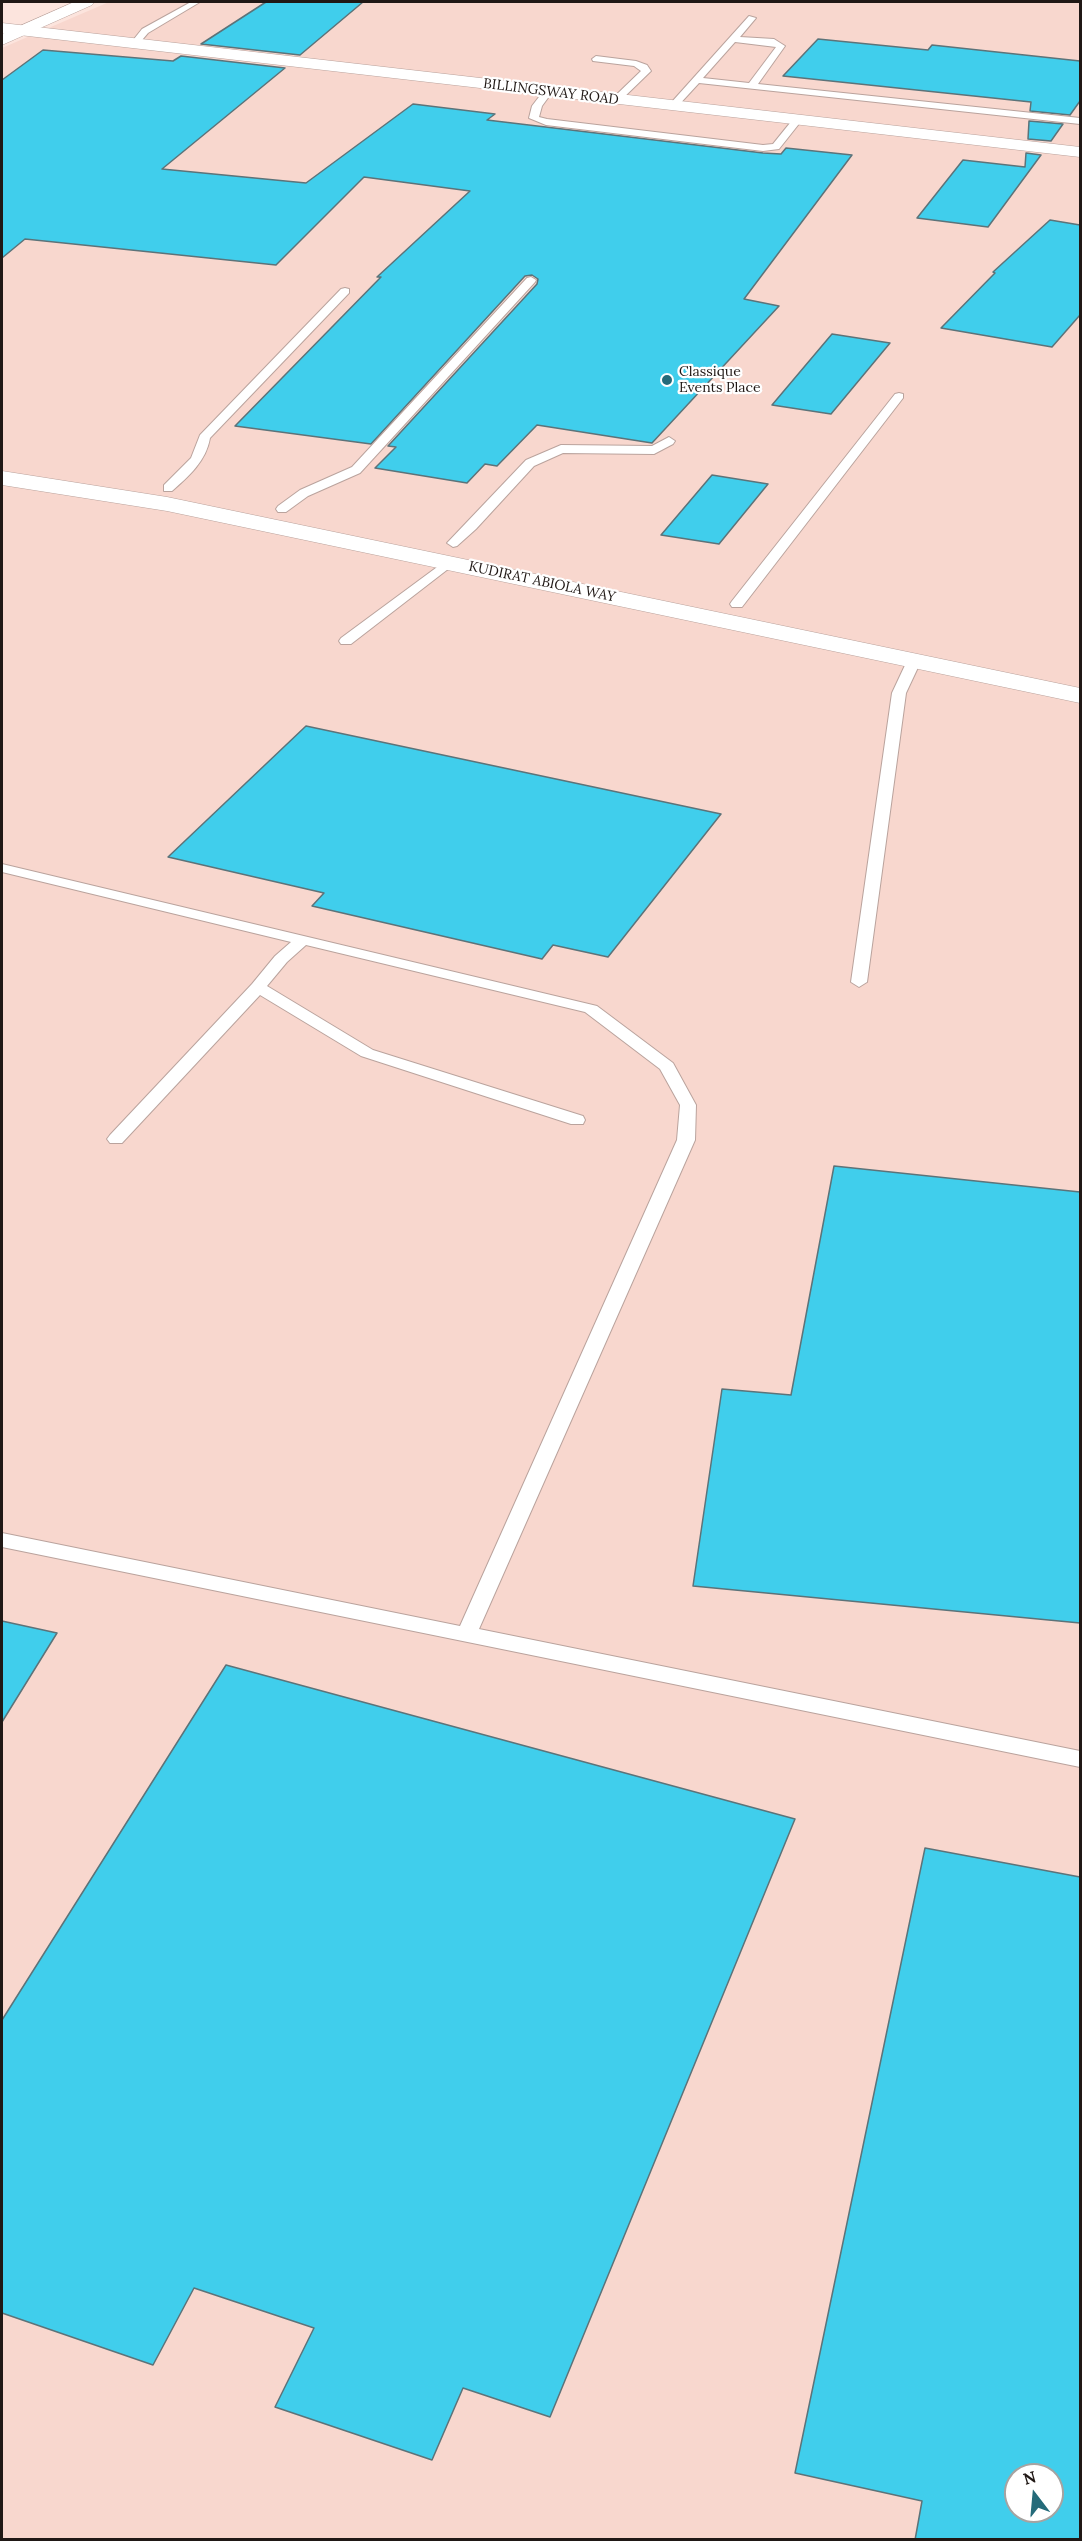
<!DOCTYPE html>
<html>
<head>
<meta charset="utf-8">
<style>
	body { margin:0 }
	#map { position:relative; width:1082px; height:2541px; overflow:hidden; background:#fce4dd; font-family:Lora,serif }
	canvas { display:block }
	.frame { position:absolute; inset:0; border:3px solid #201815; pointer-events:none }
	.north { position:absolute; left:1004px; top:2463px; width:60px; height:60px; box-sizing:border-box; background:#fff; border:2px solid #a6a3a1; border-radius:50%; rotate:344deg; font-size:16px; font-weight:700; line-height:24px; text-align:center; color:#201815 }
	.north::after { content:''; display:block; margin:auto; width:21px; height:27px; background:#256b7a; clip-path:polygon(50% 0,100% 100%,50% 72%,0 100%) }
</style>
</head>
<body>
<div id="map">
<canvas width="1082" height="2541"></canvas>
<div class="frame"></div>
<div class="north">N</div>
</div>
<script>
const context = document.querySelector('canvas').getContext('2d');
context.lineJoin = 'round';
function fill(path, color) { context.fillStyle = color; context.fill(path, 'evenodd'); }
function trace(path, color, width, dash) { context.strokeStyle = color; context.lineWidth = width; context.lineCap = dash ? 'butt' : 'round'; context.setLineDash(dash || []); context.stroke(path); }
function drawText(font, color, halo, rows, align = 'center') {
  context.font = font + ' Lora,serif'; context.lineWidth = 4.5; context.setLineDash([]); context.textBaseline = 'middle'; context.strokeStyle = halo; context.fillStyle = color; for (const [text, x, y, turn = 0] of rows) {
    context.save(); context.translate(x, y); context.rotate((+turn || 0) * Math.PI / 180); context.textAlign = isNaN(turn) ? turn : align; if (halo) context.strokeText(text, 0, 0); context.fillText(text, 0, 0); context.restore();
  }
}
fill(new Path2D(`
	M109 2H1080V2539H2V48ZM1016 2475H1052V2511H1016Z`), '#f8d7ce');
const building = new Path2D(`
	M266 2H363L300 55 201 44Z
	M818 39 928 50 932 45 1080 61V101L1070 115 1030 111 1031 102 783 76Z
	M43 50 173 61 181 56 285 68 162 169 306 183 413 104 495 114 487 120 763 153 781 154 786 148 852 155 744 299 779 306 652 443 537 425 497 466 485 464 467 483 375 468 396 447 388 446 537 284 538 279 532 275 525 276 371 444 235 426 381 277H377L470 191 364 177 276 265 25 239 2 258V80Z
	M1029 121 1063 124 1051 141 1028 139Z
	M1026 153 1041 155 988 227 917 218 963 160 1025 167Z
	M1050 220 1080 225V315L1052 347 941 328 995 273 993 272Z
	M832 334 890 343 831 414 772 405Z
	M712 475 768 484 719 544 661 535Z
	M306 726 721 814 608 957 553 945 542 959 312 906 324 893 168 857Z
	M834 1166 1080 1192V1623L693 1586 722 1389 791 1395Z
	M2 1621 57 1633 2 1722Z
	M226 1665 795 1819 550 2417 463 2388 432 2460 275 2407 314 2328 194 2288 153 2365 2 2313V2020Z
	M925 1848 1080 1877V2540H915L922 2501 795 2473ZM1016 2475H1052V2511H1016Z`);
fill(building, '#40ceec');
trace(building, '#5c7379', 1.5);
const service = new Path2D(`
	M191 2H200L148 33 137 46H131L130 44 142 29Z
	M749 16 756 18 740 37 774 39 785 46 758 84 1080 118V124L699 83 676 108H670V104ZM735 42 776 47 749 83 703 78Z
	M596 56 636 61 647 65 651 71 620 101H614V97L641 71 634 66 593 61 592 59Z
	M548 88 553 91 542 106 539 117 547 119 763 145 773 144 794 118 802 120 779 149 763 151 546 125 529 118 532 106 545 89Z
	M531 277 536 280 535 282 360 473 308 496 286 512H278L276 509 278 506 300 490 352 467 527 278Z
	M345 288 349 289V293L210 438C206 461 189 476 172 491H164V485L191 458 200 435 341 289Z
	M899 393 903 394V398L742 607H732L730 604 732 601 895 394Z
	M669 437 675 441 673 444 654 454 563 453 534 466 476 529 457 546 453 547 447 543 526 460 561 445 652 446Z
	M448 559 452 560 454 563 452 566 351 644H341L339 641 341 638Z
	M914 657 921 661 906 693 867 982 859 987 851 982 892 693 907 661Z
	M2 864 597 1006 673 1063 696 1105 695 1140 479 1629 1080 1751V1767L2 1547V1533L460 1626 677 1140 680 1105 660 1069 585 1012 306 945 287 962 267 986 373 1050 583 1116 585 1120 583 1124H571L361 1056 260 995 122 1143H110L107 1139 110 1135 252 984 275 956 291 942 2 872Z`);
const minor = new Path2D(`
	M2 23 1080 147V157L2 33Z`);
const tertiary = new Path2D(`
	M74 2H94L92 5 2 45V34Z`);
const secondary = new Path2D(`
	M2 471 167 497 1080 688V703L167 511 2 485Z`);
trace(service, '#baa39d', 2);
trace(minor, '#baa39d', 1);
trace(tertiary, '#baa39d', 1);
trace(secondary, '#baa39d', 1);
fill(service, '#fff');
fill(minor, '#fff');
fill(tertiary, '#fff');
fill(secondary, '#fff');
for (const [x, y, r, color] of [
	[667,380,6,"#256b7a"]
]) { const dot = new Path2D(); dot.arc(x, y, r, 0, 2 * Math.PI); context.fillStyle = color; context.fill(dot); trace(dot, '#fff', 2); }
drawText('14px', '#201815', '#fff', [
	["BILLINGSWAY ROAD",551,92,7],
	["KUDIRAT ABIOLA WAY",542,582,12]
]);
drawText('14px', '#201815', '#fff', [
	["Classique",679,372],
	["Events Place",679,388]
], 'left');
</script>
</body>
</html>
